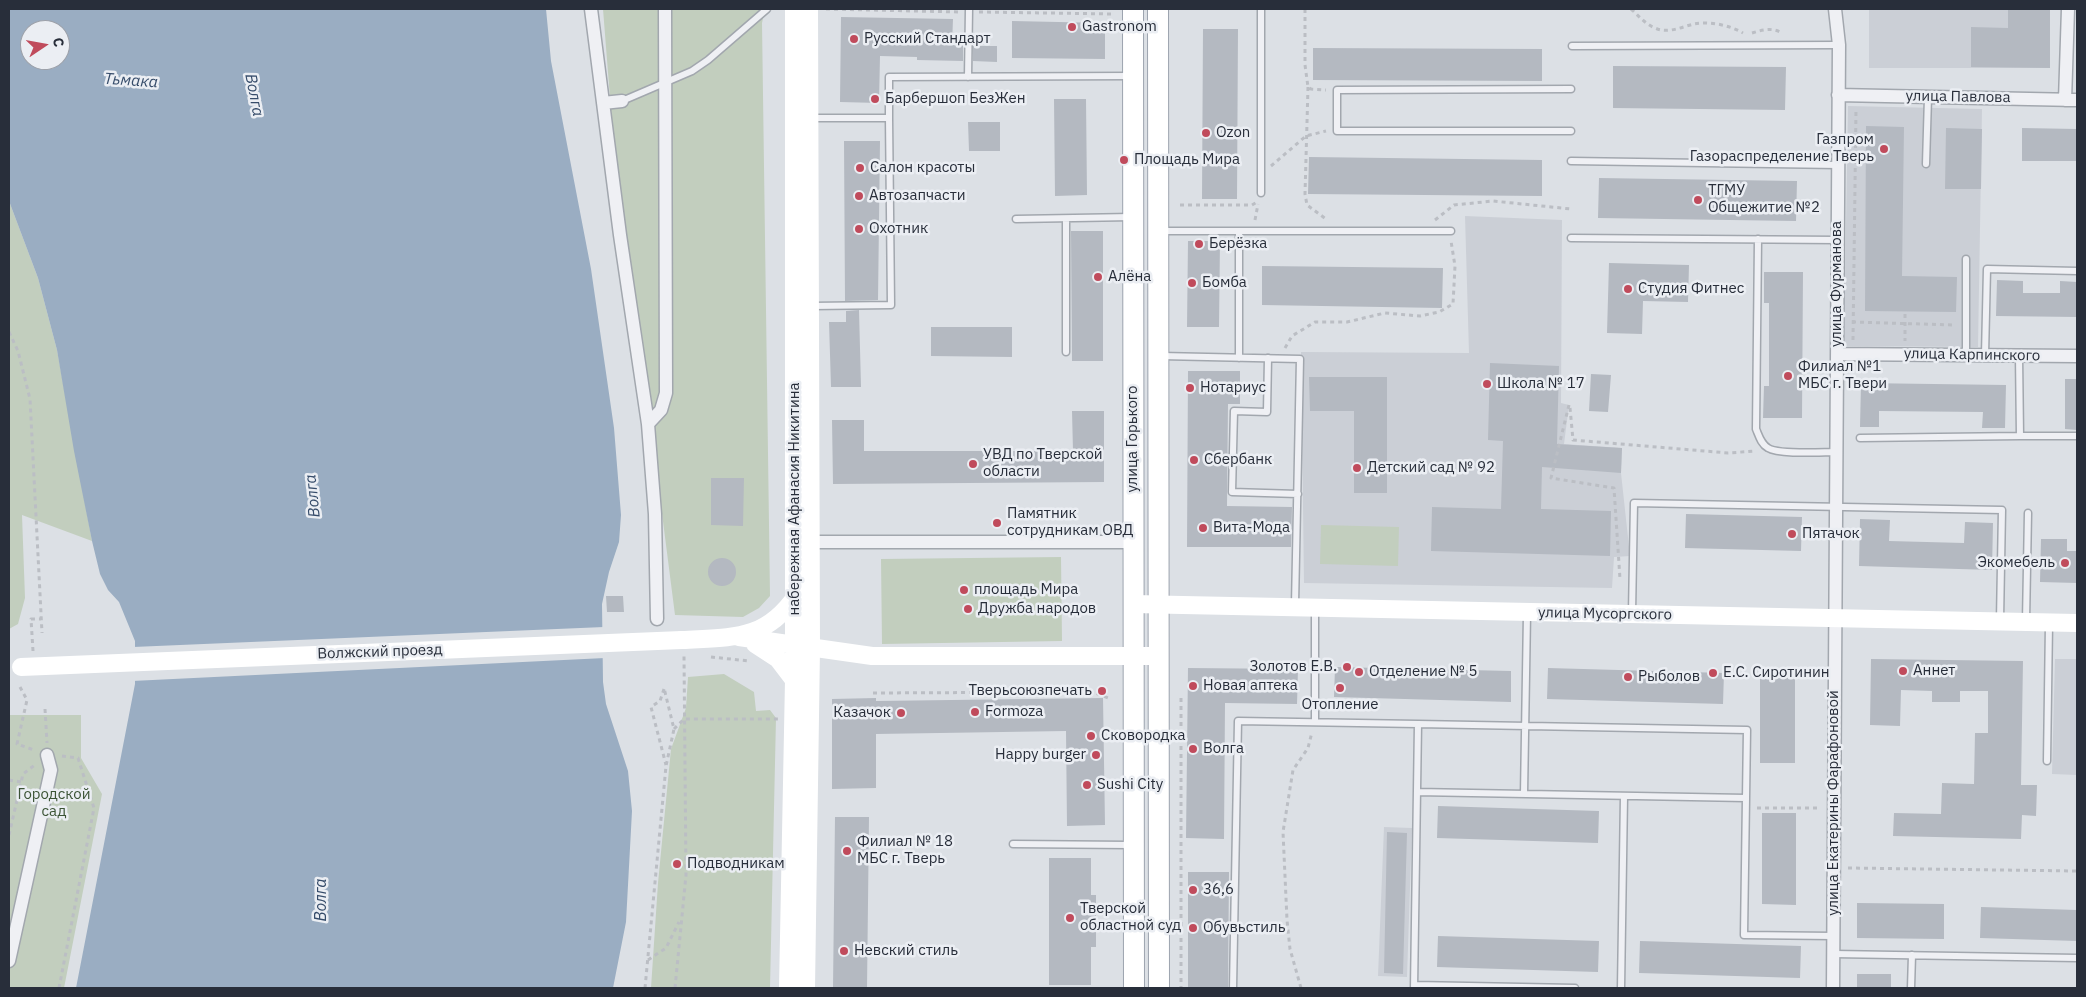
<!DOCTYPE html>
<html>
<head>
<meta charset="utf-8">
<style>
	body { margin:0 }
	#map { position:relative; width:2086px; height:997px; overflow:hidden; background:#dce0e5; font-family:"IBM Plex Sans",sans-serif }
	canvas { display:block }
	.frame { position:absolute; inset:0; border:10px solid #282e3a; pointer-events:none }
	.north { position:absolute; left:20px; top:20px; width:50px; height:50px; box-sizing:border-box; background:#ebeef3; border:1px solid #9da1a9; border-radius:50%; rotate:78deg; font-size:14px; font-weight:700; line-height:20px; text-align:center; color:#282e3a }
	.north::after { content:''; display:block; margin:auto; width:18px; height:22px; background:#c04b5c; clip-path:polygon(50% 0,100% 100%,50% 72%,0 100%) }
</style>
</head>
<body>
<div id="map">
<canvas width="2086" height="997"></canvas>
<div class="frame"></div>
<div class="north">С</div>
</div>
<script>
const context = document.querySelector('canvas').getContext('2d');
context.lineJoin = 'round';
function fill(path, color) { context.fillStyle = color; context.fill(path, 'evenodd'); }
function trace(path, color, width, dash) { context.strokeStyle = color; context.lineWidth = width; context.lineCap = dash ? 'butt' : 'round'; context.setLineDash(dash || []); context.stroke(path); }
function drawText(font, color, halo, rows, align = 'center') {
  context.font = font + ' "IBM Plex Sans",sans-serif'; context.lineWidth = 5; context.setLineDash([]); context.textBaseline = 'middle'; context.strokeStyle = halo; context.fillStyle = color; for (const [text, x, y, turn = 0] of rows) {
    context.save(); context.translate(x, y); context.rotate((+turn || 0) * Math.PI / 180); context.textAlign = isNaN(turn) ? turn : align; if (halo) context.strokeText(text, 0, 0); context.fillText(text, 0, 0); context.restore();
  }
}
fill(new Path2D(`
	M1869 9H2050V68H1869Z
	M1848 106 1982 109 1978 347 1844 346Z
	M1465 216 1562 220 1561 403 1569 405 1564 444 1622 448 1621 473 1630 556 1614 557 1612 588 1304 583 1301 352 1469 353Z
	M2055 659H2077V775L2052 774Z
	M1384 827 1412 828 1407 977 1378 976Z`), '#cbcfd6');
fill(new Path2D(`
	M603 9H765L762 23 770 596 759 608 743 617 675 615 612 123Z
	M9 201 38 278 57 350 92 541 22 515 25 598 18 624 9 629Z
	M1321 525 1399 527 1398 566 1320 564Z
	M1061 557 1062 641 882 644 881 559Z
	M724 674 754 692 756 711 770 710 776 718 770 988H651L658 883 671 749 686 708 688 677Z
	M9 715H81V758L102 794 64 988H9Z`), '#c2cebe');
fill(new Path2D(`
	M9 9H546L551 61 591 269 614 428 621 515 619 542 609 572 602 604 603 682 606 704 628 771 632 811 626 922 613 988H76L135 684V641L119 602 108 590 100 574 92 541 74 451 57 350 38 278 9 201ZM30 30H60V60H30Z`), '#9aadc2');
fill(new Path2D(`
	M604 627 605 658 132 681 133 647Z`), '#dce0e5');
fill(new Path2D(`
	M2008 9H2050V68L1971 67V27L2008 28Z
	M841 17 953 19 952 45H963V61L917 60V57L880 56 879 103 840 102Z
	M1012 21 1105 23V59L1012 58Z
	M1203 29H1238L1237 199H1202Z
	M973 46H997V62L973 61Z
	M1313 48 1542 49V81L1313 80Z
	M1613 66 1786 67 1785 110 1613 108Z
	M1054 99H1086L1087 195 1055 196Z
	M968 122H1000V151H969Z
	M1866 126 1904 127 1902 276 1957 277 1956 312 1865 311Z
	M1946 128 1982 129 1981 189H1945Z
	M2022 128 2077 129V161H2022Z
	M844 141H880L878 300 845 301Z
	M1309 157 1542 160V196L1308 194Z
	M1599 178 1797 181 1796 221 1598 218Z
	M1071 231H1103V361H1072Z
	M1188 241H1220L1219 327H1187Z
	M1609 263 1689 265 1688 302 1643 301 1642 334 1607 333Z
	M1262 266 1443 268 1442 308 1262 305Z
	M1764 272H1803L1802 418H1763L1764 386H1769V303H1764Z
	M1997 280 2023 281V293H2060V281L2077 282V317L1996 316Z
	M859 310 861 387H831L829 322H846V311Z
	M931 327H1012V357L931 356Z
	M1490 363 1559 366 1557 444 1622 448 1621 473 1542 467 1541 509 1611 511 1610 556 1431 551 1432 507 1501 509 1503 441 1488 440Z
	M1188 371H1240V404H1228L1227 506 1292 507 1291 547H1187Z
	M1591 374 1611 375 1608 412 1589 411Z
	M1309 377H1387V493H1354V411H1310Z
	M2065 379H2077V430L2065 429Z
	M1861 383 2006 385 2005 428H1982L1983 412 1879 411V427H1860Z
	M1072 411H1104V482L833 484 832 420H864V451H1073Z
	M711 478H744L743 526 711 525Z
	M1686 514 1802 517 1801 551 1685 548Z
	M1860 519 1890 520 1889 541 1964 543 1965 522 1993 523 1992 570 1859 566Z
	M2041 539H2067V551H2077V583L2040 582Z
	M708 572a14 14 0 1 1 28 0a14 14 0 1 1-28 0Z
	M606 596H623L624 612H607Z
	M1871 659 2023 661 2021 785H2037L2036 816 2022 815 2021 839 1893 836 1894 813 1941 814 1942 783 1974 784 1975 733H1988V691H1960V702H1932V691L1901 690 1900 726 1870 725Z
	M1335 667 1511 671V702L1334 697Z
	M1188 668 1298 669 1297 704 1225 703 1224 839 1186 838Z
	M1548 668 1724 673 1723 704 1547 699Z
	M1760 672H1795V763H1760Z
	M876 698V701L1103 698 1105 825 1067 826 1066 731 876 734V788L832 789V699Z
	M1438 806 1599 811 1598 843 1437 838Z
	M1762 813H1796V905L1762 904Z
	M835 817H869L867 988H833Z
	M1387 832 1407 833 1403 974 1384 973Z
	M1049 858H1091V895H1096V947H1091V985H1049Z
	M1188 872H1229L1228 988H1188Z
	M1857 903 1944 904V939L1857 938Z
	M1981 907 2077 910V941L1980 938Z
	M1438 936 1599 941 1598 972 1437 967Z
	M1640 941 1801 946 1800 978 1639 973Z
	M1857 974H1891V988H1857Z`), '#b4b9c1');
const lane = new Path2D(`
	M1572 46 1839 45
	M968 77 969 9
	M622 101 692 71 708 60 767 9
	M810 118H889V77L1132 76
	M1571 131H1337V90L1571 89
	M1571 161 1838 165
	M1926 164 1928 97
	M1261 193V9
	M1016 219 1132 217
	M1162 231H1451
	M1239 231V358
	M1571 238 1838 240
	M1758 239 1756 429C1759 436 1761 444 1768 448 1779 455 1822 452 1836 452
	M812 306 891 305 889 118
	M1066 352V219
	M1966 355V259
	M1985 355 1987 269 2077 271
	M1161 356 1300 359 1295 605
	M1268 358 1267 412 1234 411 1232 492 1298 494
	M2020 436H2077
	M1860 438 2020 436 2019 356
	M1315 609V722
	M1632 613 1634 503 2002 510 2000 620
	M2026 621 2028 513
	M2047 761 2049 624
	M1417 792 1746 798
	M1524 794 1527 614
	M1013 844 1130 845
	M1834 954 2077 958
	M1414 985 1575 988
	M1233 988 1238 721 1418 724
	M1414 988 1418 724 1747 730 1744 935 1833 936
	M1621 988 1624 796
	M1911 988 1912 955`);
const street = new Path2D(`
	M591 9 620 235 648 424 655 514 657 619
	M1838 95 2077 100
	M2065 100 2068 9
	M603 103 622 101
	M1837 354 2077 356
	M648 424 661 410 666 393 665 9
	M803 542H1133
	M9 961 51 770 47 755
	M1833 988 1839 45 1835 9`);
const primary = new Path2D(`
	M1133 9 1134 988
	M1158 9 1159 988`);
trace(lane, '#a2a7ae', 9);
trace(street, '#a2a7ae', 15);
trace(primary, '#9da4af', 22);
trace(new Path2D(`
	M826 9 960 12
	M1305 9V65L1308 87 1311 89 1326 90
	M1631 9C1639 16 1645 24 1655 28 1668 34 1681 27 1694 24 1710 21 1729 25 1743 33
	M979 12 1115 14
	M1752 33C1762 30 1772 27 1782 33
	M1308 87 1305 194 1307 205 1326 219
	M1271 166 1306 136 1326 131
	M1180 205H1252L1257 202
	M1255 220 1258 204
	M1435 220 1454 205 1493 201 1571 209
	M1905 314V341
	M1852 322 1955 325
	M9 332 18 351 30 399 42 633
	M1853 340 1856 109
	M1285 348 1292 336 1315 322H1347L1385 313 1420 316 1439 312 1453 304 1455 266 1451 241
	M1569 405 1551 478 1614 488 1620 579
	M1570 408 1573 440 1728 453 1756 451
	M33 651 31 619H41
	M711 657 749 661
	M20 687 27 700 17 744 34 750
	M664 689 660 701 651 707 666 765
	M873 693 1093 692 1108 698
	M1181 698V988
	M45 709 47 743
	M674 729 684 719H779
	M9 780 21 782
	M1757 808H1820
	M9 835 23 774 36 764
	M1848 868 2077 871
	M648 960 666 948 679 922
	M59 988 94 808 78 758 62 756
	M645 988 666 766 674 729 664 688
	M675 988 686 875 684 656
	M1301 988 1290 949 1287 920 1283 832 1293 770 1308 748 1312 732`), '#bbbec4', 3, [4, 4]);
trace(lane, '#eff0f4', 6);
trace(street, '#eff0f4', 12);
trace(new Path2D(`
	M1133 604 2077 623
	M739 637 872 656H1158
	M682 640C732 637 765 641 796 596
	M755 644 778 659 794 680
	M788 988 794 680V9
	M806 988 811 648 809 9`), '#fff', 18);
trace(primary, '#fff', 20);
trace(new Path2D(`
	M21 667 682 640`), '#fff', 18);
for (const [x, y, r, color] of [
	[1072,27,5,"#c04b5c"],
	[854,39,5,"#c04b5c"],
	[875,99,5,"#c04b5c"],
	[1206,133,5,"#c04b5c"],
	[1884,149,5,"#c04b5c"],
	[1124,160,5,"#c04b5c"],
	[860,168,5,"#c04b5c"],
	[859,196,5,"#c04b5c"],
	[1698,200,5,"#c04b5c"],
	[859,229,5,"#c04b5c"],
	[1199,244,5,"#c04b5c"],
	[1098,277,5,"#c04b5c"],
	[1192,283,5,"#c04b5c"],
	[1628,289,5,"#c04b5c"],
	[1788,376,5,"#c04b5c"],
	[1487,384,5,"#c04b5c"],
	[1190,388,5,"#c04b5c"],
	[1194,460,5,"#c04b5c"],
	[973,464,5,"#c04b5c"],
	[1357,468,5,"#c04b5c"],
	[997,523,5,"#c04b5c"],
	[1203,528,5,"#c04b5c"],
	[1792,534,5,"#c04b5c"],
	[2065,563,5,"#c04b5c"],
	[964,590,5,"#c04b5c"],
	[968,609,5,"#c04b5c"],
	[1347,667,5,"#c04b5c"],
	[1903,671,5,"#c04b5c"],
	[1359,672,5,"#c04b5c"],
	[1713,673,5,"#c04b5c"],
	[1628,677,5,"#c04b5c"],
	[1193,686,5,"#c04b5c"],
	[1340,688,5,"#c04b5c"],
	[1102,691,5,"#c04b5c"],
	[975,712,5,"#c04b5c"],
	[901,713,5,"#c04b5c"],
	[1091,736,5,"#c04b5c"],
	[1193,749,5,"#c04b5c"],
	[1096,755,5,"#c04b5c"],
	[1087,785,5,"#c04b5c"],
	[847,851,5,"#c04b5c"],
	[677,864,5,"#c04b5c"],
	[1193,890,5,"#c04b5c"],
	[1070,918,5,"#c04b5c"],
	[1193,928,5,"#c04b5c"],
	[844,951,5,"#c04b5c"]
]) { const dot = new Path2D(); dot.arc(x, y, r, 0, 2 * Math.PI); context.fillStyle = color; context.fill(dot); trace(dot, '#ebeef3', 2); }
drawText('15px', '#282e3a', '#ebeef3', [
	["Gastronom",1082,27],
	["Русский Стандарт",864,39],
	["Барбершоп БезЖен",885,99],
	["Ozon",1216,133],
	["Газпром",1874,140,"right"],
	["Газораспределение Тверь",1874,157,"right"],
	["Площадь Мира",1134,160],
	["Салон красоты",870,168],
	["ТГМУ",1708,191],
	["Общежитие №2",1708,208],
	["Автозапчасти",869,196],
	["Охотник",869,229],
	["Берёзка",1209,244],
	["Алёна",1108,277],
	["Бомба",1202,283],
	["Студия Фитнес",1638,289],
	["Филиал №1",1798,367],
	["МБС г. Твери",1798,384],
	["Школа № 17",1497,384],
	["Нотариус",1200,388],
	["УВД по Тверской",983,455],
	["области",983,472],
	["Сбербанк",1204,460],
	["Детский сад № 92",1367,468],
	["Памятник",1007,514],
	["сотрудникам ОВД",1007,531],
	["Вита-Мода",1213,528],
	["Пятачок",1802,534],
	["Экомебель",2055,563,"right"],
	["площадь Мира",974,590],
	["Дружба народов",978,609],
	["Золотов Е.В.",1337,667,"right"],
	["Аннет",1913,671],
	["Отделение № 5",1369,672],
	["Е.С. Сиротинин",1723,673],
	["Рыболов",1638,677],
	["Новая аптека",1203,686],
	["Тверьсоюзпечать",1092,691,"right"],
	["Отопление",1340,705,"center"],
	["Formoza",985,712],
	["Казачок",891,713,"right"],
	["Сковородка",1101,736],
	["Волга",1203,749],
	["Happy burger",1086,755,"right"],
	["Sushi City",1097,785],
	["Филиал № 18",857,842],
	["МБС г. Тверь",857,859],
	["Подводникам",687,864],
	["36,6",1203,890],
	["Тверской",1080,909],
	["областной суд",1080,926],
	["Обувьстиль",1203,928],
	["Невский стиль",854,951]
], 'left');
drawText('15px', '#282e3a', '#ebeef3', [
	["улица Павлова",1958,97,1],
	["улица Фурманова",1837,284,-90],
	["улица Карпинского",1972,355,1],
	["улица Горького",1133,439,-90],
	["набережная Афанасия Никитина",795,499,-90],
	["улица Мусоргского",1605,614,1],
	["Волжский проезд",380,652,-2],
	["улица Екатерины Фарафоновой",1834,803,-90]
]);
drawText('15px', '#3c5436', '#ebeef3', [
	["Городской",54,795],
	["сад",54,812]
]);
drawText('italic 16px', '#364c6a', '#ebeef3', [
	["Тьмака",131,81,4],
	["Волга",254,95,79],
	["Волга",313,496,-96],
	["Волга",321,900,-90]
]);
</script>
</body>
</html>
